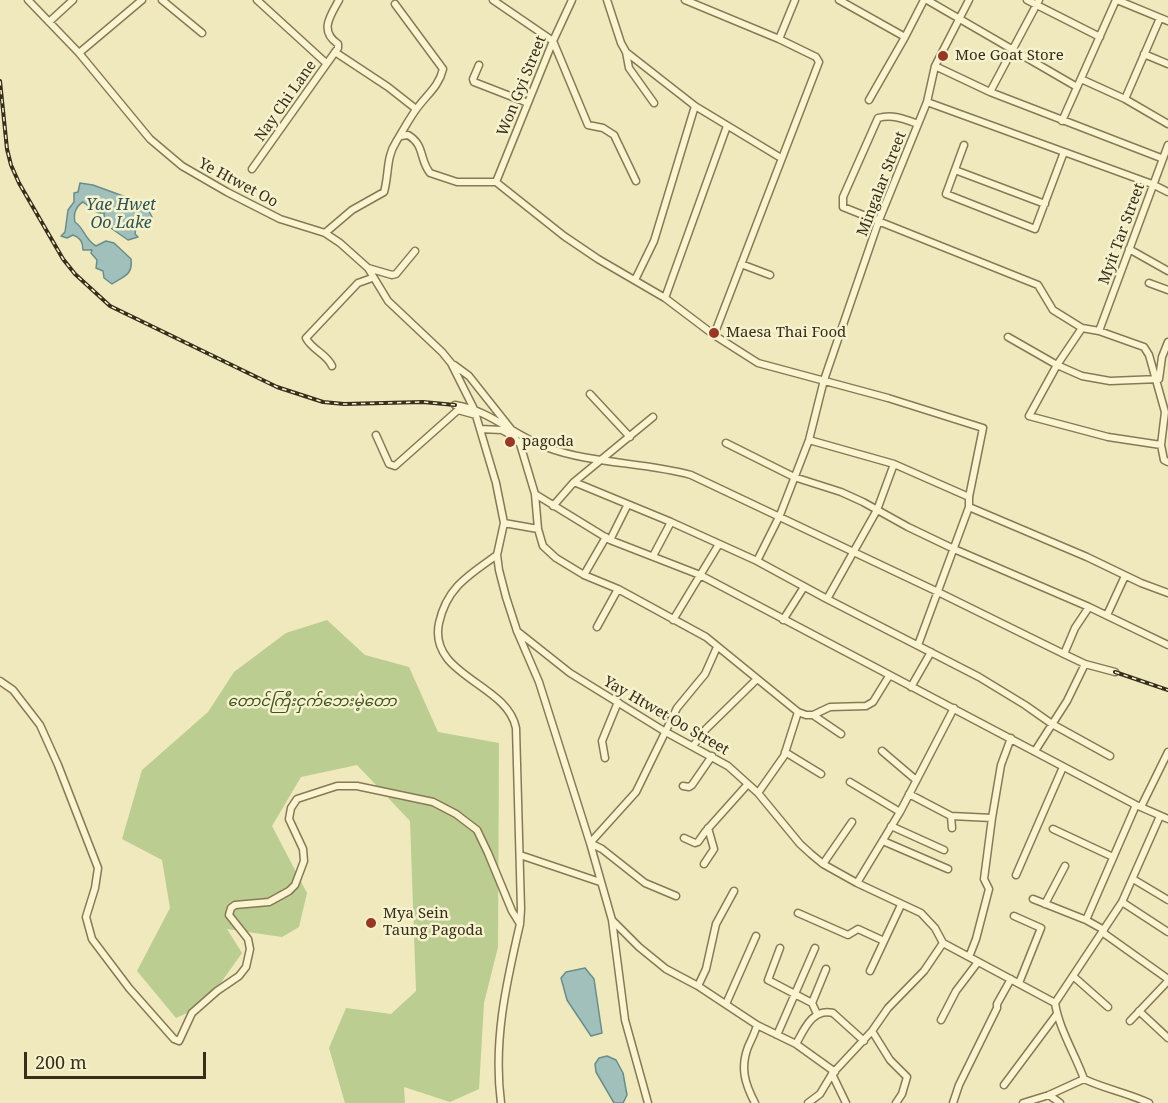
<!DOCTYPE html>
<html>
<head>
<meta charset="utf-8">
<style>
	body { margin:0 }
	#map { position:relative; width:1168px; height:1103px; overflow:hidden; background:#efe9bd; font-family:"Noto Serif",serif }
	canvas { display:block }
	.scale { position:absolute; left:24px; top:1052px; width:182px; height:27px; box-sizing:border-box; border:3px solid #362d1b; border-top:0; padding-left:8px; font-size:18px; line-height:21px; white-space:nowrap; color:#362d1b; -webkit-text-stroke:4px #f6f2cd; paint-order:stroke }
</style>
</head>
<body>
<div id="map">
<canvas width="1168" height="1103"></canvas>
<div class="scale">200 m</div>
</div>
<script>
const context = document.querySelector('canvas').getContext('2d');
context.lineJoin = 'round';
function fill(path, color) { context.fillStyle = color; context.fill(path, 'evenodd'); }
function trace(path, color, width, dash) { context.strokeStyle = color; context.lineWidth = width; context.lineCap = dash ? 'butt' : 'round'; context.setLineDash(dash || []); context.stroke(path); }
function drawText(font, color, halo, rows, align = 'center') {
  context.font = font + ' "Noto Serif","Noto Sans Myanmar",serif'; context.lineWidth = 5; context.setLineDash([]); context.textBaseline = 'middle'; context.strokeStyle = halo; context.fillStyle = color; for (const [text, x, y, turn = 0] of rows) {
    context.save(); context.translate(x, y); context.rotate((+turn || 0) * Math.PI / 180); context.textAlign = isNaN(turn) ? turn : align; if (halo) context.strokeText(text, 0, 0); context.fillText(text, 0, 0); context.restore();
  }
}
fill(new Path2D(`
	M327 620 365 655 409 667 438 732 499 743 498 947 484 1003 479 1089 450 1102 404 1087 405 1103H345L329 1048 346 1008 391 1014 416 991 410 821 357 765 301 777 272 826 307 893 299 927 282 937 227 929 242 953 205 1005 176 1018 137 971 170 908 162 860 122 839 142 770 208 712 234 672 286 633Z`), '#bbcd91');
const water = new Path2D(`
	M80 183 93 185 145 204 152 217 151 220 137 221 135 234 138 237 128 240 105 224 104 213H98L83 202C76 206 73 214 75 222 84 228 85 240 96 246L106 241 114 243 131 259C133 275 124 276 112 284L104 278 103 271 96 268 97 260 91 253 92 250H83C83 243 80 237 73 235L67 238 61 236 65 232 68 210 74 202V193L78 192Z
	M585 968 594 979 602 1033 591 1036 567 1000 561 978 566 972Z
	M607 1056 616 1060 623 1073 627 1095 623 1103H614L596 1072 595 1064 599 1058Z`);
fill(water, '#a1c0bc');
trace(water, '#688e8b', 1.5);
const minor = new Path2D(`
	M28 0 79 53 150 139 182 166 227 192 280 219 325 233 340 243 368 268 388 301 442 352 451 363 474 409 496 483 504 523 497 555 499 570 506 597 517 631 539 682 590 843 612 920 625 1020 648 1103
	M162 0 202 33
	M257 0 326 63
	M493 0 553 41 588 125 603 128 614 135 636 181
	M607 0 621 43 626 52 695 106 781 158
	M685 0 779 39 816 57 819 62 714 335
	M839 0 905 37
	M927 0 1077 87
	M1027 0 1100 37
	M1117 0 1168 21
	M49 22 73 0
	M779 39 795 0
	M335 52 388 87 416 109
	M626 52 629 68 654 103
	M79 53 142 0
	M1144 54 1168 64
	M479 65 473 79 474 82 528 103
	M935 66 990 92 1161 158
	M1081 79 1125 99 1168 124
	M990 92 1039 0
	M1125 99 1160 18
	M869 100 905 37 924 0
	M927 102 1152 184 1168 192
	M1062 121 1116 0
	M918 124C904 119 893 114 878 118L843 197V207L1038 285 1053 310 1082 328 1099 331 1144 347 1149 355 1165 412 1161 445 1164 460 1168 462
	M401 136 408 135C425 145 419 159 430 173L457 182H496L564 236 598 259 665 298 714 335 758 363 888 398 983 428 969 497V507L1087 557 1141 583 1168 593
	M964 145 946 194 1035 229 1064 152
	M252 169 338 48V44C319 31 330 16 339 0
	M955 170 1045 204
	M496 182 553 41 572 0
	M325 233 352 210 384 192C389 175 386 157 396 142 402 132 408 121 415 111 425 96 439 87 443 69L395 4
	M1129 249 1168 271
	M741 264 770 275
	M368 268 392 275 396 274 415 251
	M635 280 654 241 695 106
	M1149 283 1168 290
	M665 298 727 126
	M1082 328 1057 365 1029 416 1108 437 1161 445
	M1099 331 1168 145
	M1008 337 1057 365 1082 376 1110 381 1159 379 1162 357 1168 342
	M454 365 469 376 511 429 513 436 520 444 535 494 610 540 700 575 1136 805 1168 819
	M332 366C327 354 312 350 306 338L358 283 372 278
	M590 394 630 437
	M455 405C492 411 512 435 546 447 590 464 645 462 691 475L938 592 1064 654 1085 664 1115 672
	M480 429 502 430 513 436
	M376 435 389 464 395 466 458 410 476 415
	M809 440 894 464 969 497
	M726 443 794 477 841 492 863 502 908 527 954 549 1089 607 1168 645
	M574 482 671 522 757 561 827 599 979 677 1025 705 1052 724 1110 756
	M535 494 538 529 543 546 556 558 584 575 618 589 706 637 798 712
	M553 506 574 482 653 417
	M504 523 538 529
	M610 540 627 506
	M497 555C469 575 447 587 439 623 428 676 507 683 516 728L521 909 520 924C506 984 493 1042 501 1103
	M653 556 671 522
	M757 561 780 515 809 440 824 380 879 220 927 102 935 66 969 0
	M584 575 606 537
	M827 599 877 510 894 464
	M1107 615 1125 576
	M673 620 719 544
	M783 620 804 587
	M597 627 618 589
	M517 631 570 673 664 731 728 766 758 793 800 844 811 854 823 864 857 883 921 913 935 928 943 943 1055 1003C1059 1029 1075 1054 1084 1079 1105 1089 1128 1093 1149 1103
	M918 645 969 507
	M1064 654 1075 628 1089 607
	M0 681 13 690 40 725 58 765 98 868 95 888 86 917 92 939 129 988 174 1039 179 1041 192 1013 217 991 239 976 246 967 250 949 248 939 229 915 231 908 235 905 269 902 289 891 295 885 304 861 303 849 289 819 291 808 297 799 337 786H357L433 802 456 814 477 830 488 853 512 911 520 924
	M911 687 931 652
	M813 715 841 734
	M693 746 706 729 757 679
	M882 751 916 780
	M1035 751 1067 701 1085 664
	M785 752 821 774
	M605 758 602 741 618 702
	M850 782 900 812
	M683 786 689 787 692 785 712 756
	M758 793 784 756 798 712 806 715H813L830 707 866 706 873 702 889 676
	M909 794 951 816 992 818
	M1141 807 1168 752
	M951 816 952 828
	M891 826 944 850
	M1053 829 1113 857
	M684 838 695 843 698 842 705 832 747 785
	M883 841 948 869
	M520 855 600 882
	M704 864 714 849 708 828
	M823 864 852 822
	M1016 875 1063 767
	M1133 879 1168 900
	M857 883 900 812 954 708
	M676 896 645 883 602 849 590 843 636 792 677 708 705 674 717 647
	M1033 899 1086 920 1104 930
	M1122 902 1168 932
	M1045 904 1065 866
	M798 913 848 935 858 929 884 941
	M1014 916 1041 928 1019 983
	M1086 920 1136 805
	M613 921 639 947 666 969 698 986 757 1025 796 1044 835 1072
	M1102 932 1168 979
	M780 948 768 980 812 1003
	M969 957 976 939 989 889 984 879 992 818 1001 765 1011 738
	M870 971 901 905
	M1073 976 1108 1007
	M698 986 706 969 716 924 734 891
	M1055 1003 1122 902 1160 816
	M726 1004 756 936
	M1139 1011 1168 1038
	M817 1014 812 1003 826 969
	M941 1020 956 991 978 962
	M1130 1021 1168 981
	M872 1031 890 1060 907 1077 902 1094 896 1103
	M777 1035 815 948
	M796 1044C804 1030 812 1008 833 1013L864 1041
	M832 1074 846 1103
	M1004 1085 1057 1014
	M1049 1095 1060 1103
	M755 1103C745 1084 740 1068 748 1047 751 1040 755 1033 757 1025
	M808 1103 820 1094 832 1074 872 1031 888 1008 924 971 943 943
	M953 1103 959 1085 997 1008V1004L1011 979
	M1023 1103 1049 1095 1084 1079`);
trace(minor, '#877956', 9);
trace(minor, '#faf5d0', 6);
const rail = new Path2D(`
	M0 81 7 149 11 165 19 183 63 259 75 274 110 306 277 387 323 402 344 404 423 402 455 405
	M1115 672 1168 690`);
trace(rail, '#362d1b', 4);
trace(rail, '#f6f2cd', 1.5, [4.5]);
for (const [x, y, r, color] of [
	[943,56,6,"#983824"],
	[714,333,6,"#983824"],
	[510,442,6,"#983824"],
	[371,923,6,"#983824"]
]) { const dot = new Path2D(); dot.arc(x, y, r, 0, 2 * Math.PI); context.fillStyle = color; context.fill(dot); trace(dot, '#f6f2cd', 2); }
drawText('15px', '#362d1b', '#f6f2cd', [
	["Moe Goat Store",955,56],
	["Maesa Thai Food",726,333],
	["pagoda",522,442],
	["Mya Sein",383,914],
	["Taung Pagoda",383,931]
], 'left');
drawText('15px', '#362d1b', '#f6f2cd', [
	["Won Gyi Street",522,86,-68],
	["Nay Chi Lane",286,101,-55],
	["Ye Htwet Oo",238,183,28],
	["Mingalar Street",882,184,-69],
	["Myit Tar Street",1122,234,-70],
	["Yay Htwet Oo Street",666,716,30]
]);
drawText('italic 15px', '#3d5321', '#f6f2cd', [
	["တောင်ကြီးငှက်ဘေးမဲ့တော",312,702]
]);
drawText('italic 16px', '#2a5156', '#f6f2cd', [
	["Yae Hwet",121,205],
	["Oo Lake",121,223]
]);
</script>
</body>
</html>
